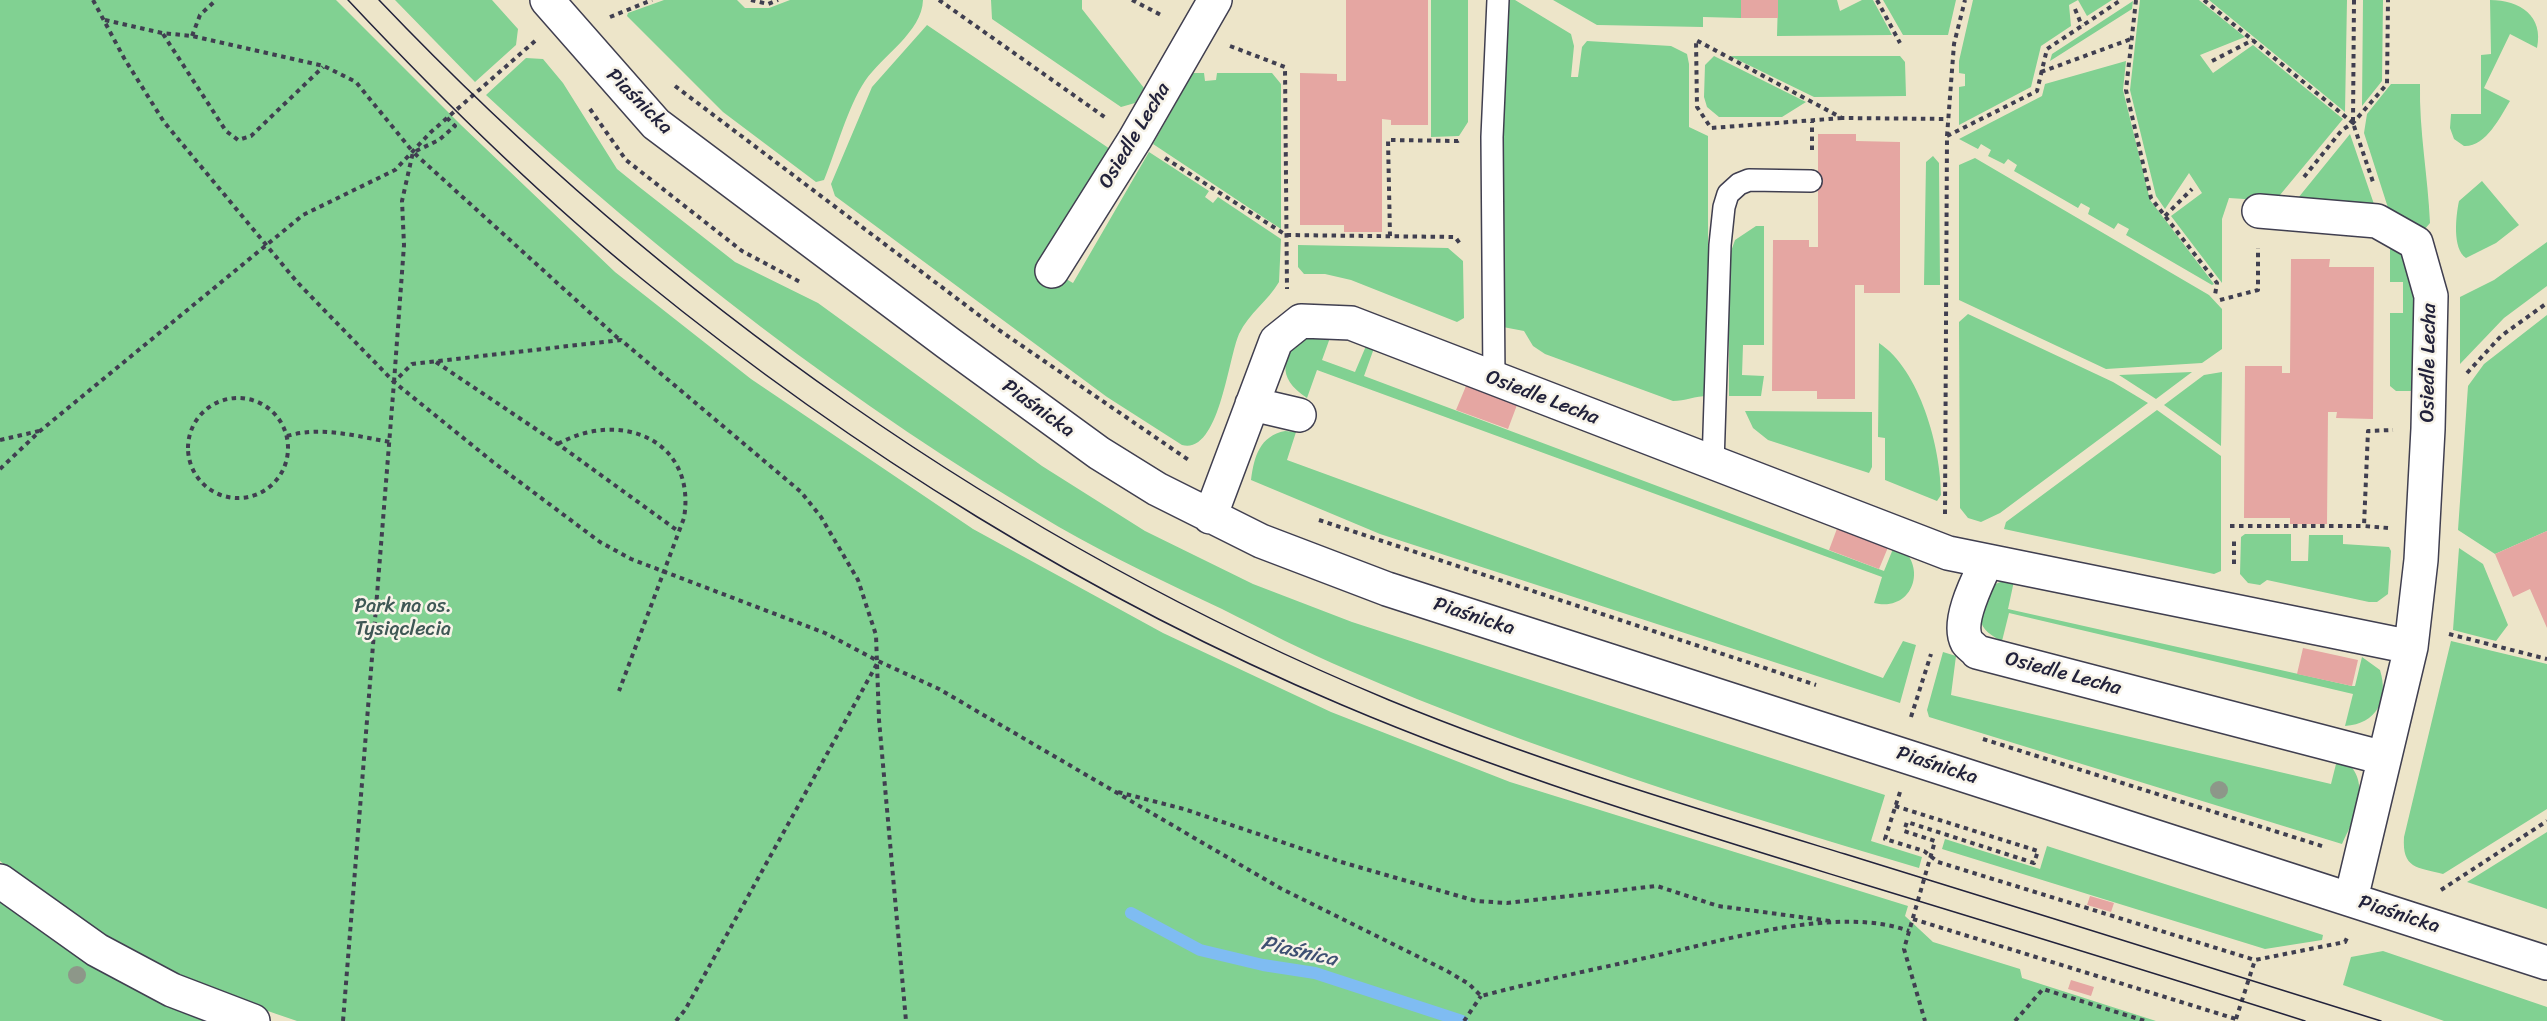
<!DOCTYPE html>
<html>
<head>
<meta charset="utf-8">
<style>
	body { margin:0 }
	canvas { display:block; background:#ede5c9 }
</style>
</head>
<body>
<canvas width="2547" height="1021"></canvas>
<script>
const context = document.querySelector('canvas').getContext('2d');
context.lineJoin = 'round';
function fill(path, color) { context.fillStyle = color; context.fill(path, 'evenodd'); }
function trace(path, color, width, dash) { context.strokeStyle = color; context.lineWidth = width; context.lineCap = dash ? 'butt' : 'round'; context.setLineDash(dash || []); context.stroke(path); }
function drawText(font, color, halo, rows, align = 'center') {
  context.font = font + ' Sriracha,sans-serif'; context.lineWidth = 5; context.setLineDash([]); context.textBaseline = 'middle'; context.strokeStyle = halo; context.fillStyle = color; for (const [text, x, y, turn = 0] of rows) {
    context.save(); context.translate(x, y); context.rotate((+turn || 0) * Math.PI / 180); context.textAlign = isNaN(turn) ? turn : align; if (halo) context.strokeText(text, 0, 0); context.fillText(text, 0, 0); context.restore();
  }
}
fill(new Path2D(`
	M0 0H336L461 125 615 272 751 379 973 529 1163 633 1331 712 1510 782 1908 906 1905 916 1933 942 2020 969 2022 978 2156 1021H297C183 983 91 940 0 861Z
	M395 0H492L518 29 516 45 475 82Z
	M664 0H737L745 8H769L790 0H923C922 32 882 56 865 81 848 106 836 151 824 180L816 182 723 112 627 16 628 13Z
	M991 0H1082V9L1144 88 1135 103 1121 107 992 19Z
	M1431 0H1468V122L1459 136 1431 137Z
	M1503 0H1515L1571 34 1574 46 1571 77H1578L1582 47 1587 41 1671 46 1687 54 1689 64V127L1708 136V396C1695 396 1685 401 1673 401L1545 354 1533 346 1524 331 1503 327Z
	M1553 0H1741V18L1703 17V27L1597 25Z
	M1778 0H1837L1840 11 1862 0H1873L1892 35 1777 36Z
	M1883 0H1956L1948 35H1903Z
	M1973 0H2112L2087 16 2078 0 2069 5 2071 26 2041 46 2031 87 1959 125V87L1965 86V74L1959 73V61Z
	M2140 0H2199L2245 37 2200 55 2213 73 2253 45 2343 119 2275 201 2229 198 2222 219V283L2171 216 2202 193 2189 173 2165 209 2156 196 2130 90Z
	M2209 0H2347L2345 112Z
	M2363 0H2383L2382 81 2362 106Z
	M2490 0C2520 0 2544 16 2537 48L2510 34 2484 88 2510 101C2500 117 2486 147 2464 146L2454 139 2450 128 2451 114H2481V55L2491 54Z
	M2133 1 2132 9 2050 61 2052 54Z
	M927 25 1110 149 1052 271 1073 283 1149 152 1209 191 1205 197 1213 203 1218 197 1281 239 1279 282C1268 301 1249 313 1239 334 1228 359 1219 455 1182 445L1107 397 835 196 831 184 872 87Z
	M1714 56 1806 102 1782 117H1719L1707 107 1704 97 1705 65Z
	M1730 56H1900L1905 62 1906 96 1814 97Z
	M526 58 543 59 563 83 617 169 638 186 735 262 818 303 1042 466 1145 531 1253 584 1352 622 1885 795 1871 841 1922 857 1919 868C1727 811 1532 750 1348 670 1305 652 1264 630 1222 609 1167 583 1111 557 1059 527 852 406 662 258 486 95Z
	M2126 61 2123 90 2150 200 2214 284 2212 285 2126 235 2129 229 2118 223 2114 229 2088 214 2090 208 2081 203 2078 208 2014 171 2017 165 2008 159 2004 164 1988 156 1991 150 1981 144 1978 149 1959 139 2042 96 2045 84Z
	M1193 73H1204L1205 81 1216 80 1217 73H1272L1281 84V229L1153 144Z
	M2391 84H2420C2419 131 2428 176 2430 223L2424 230 2390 214 2364 133 2367 114Z
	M2350 134 2376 210 2294 203Z
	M1933 156 1939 163 1940 285H1924L1926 162Z
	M1975 158 2209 295 2222 309V349L2202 363 2106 369 1959 300V165Z
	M2482 181 2519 225 2496 243 2466 258C2452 249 2456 215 2459 201Z
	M1756 226H1764V345H1743L1742 375 1764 376 1761 396H1729V257L1735 240Z
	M2390 238 2417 269 2419 391H2396L2390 386V313H2403V282H2390Z
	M2547 242V286L2504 318 2460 364V297L2494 280Z
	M1298 245 1448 248 1463 261 1464 318 1457 322 1351 280 1325 274H1304L1298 267Z
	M1968 314 2113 382 2148 403 2000 513 1981 522 1968 518 1960 508 1959 322Z
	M2547 315V531L2495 554 2458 530 2468 386 2484 364Z
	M1306 333 1331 335 1322 360 1355 372 1366 346 1373 348V351L1364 376 1884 571 1895 544C1929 562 1915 613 1874 603L1882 577 1317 370 1307 398C1275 377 1282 356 1306 333Z
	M1879 343C1920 370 1941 448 1941 495L1937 501 1885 480V438L1878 437Z
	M2192 372 2156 399 2119 375Z
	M2222 372 2221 446 2164 405 2204 375Z
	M2157 410 2221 456V571L2214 574 2004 529 2006 522Z
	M1745 411 1872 412V467L1869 473 1768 440 1753 428Z
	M1285 431 1296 432 1287 460 1883 678 1903 641 1916 645 1900 703 1380 534 1251 480C1254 456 1260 436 1285 431Z
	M2245 534H2291V561H2308L2309 535H2343V544L2389 547 2391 551 2388 594 2377 602H2369L2267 580 2260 585 2248 583 2240 574 2241 537Z
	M2459 548 2483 564 2508 625 2496 641 2453 630Z
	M2003 581H2014L2008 609 2352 686H2355L2362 657 2380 670C2389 699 2377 724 2345 726L2353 694 2009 613 2002 641C1970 626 1980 611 1993 585Z
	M2451 641 2547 664V809L2443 874C2417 867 2402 869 2404 837Z
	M1943 652 1956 656 1951 695 2331 784 2338 756C2374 776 2357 814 2342 844L1929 717 1927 710Z
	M2547 832V909L2467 882Z
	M1945 839 2040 869 2047 846 2323 935 2322 940 2265 949 1942 849Z
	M0 899 211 1021H0Z
	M2383 951 2547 1007V1021H2444L2343 985 2351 957Z`), '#81d192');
trace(new Path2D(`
	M1131 913 1200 950 1263 965 1315 973 1462 1021`), '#7fbcf2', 12);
fill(new Path2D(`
	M1346 0H1428V125H1391V120L1382 119V232H1344V225H1300V73L1337 74V81H1346Z
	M1741 0H1778V18H1741Z
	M1818 134H1856V141L1900 142V293H1864V285H1855V399H1817V391H1772L1773 240H1809V247H1818Z
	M2291 259H2330L2329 267H2374L2373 419 2336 418 2337 412H2328L2327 524H2290V518H2244L2245 366H2282V373H2290Z
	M1466 386 1517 405 1508 429 1456 410Z
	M1838 526 1889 545 1879 569 1829 550Z
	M2547 531V628L2530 589 2513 597 2495 554Z
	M2303 648 2358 660 2352 686 2297 674Z
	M2090 896 2114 903 2111 912 2087 905Z
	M2071 980 2094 987 2091 996 2068 989Z`), '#e5a6a2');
const lane = new Path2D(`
	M1494 380 1492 137 1498 0
	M1713 464 1720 245 1724 207 1728 194 1739 184 1749 180 1811 181`);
const street = new Path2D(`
	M547 0 656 124 948 343 1099 453 1157 489 1261 541 1387 589 2547 963
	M2259 211 2377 221 2416 243 2431 296 2428 429 2421 560 2411 647 2351 899
	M1052 271 1135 139 1215 0
	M1252 404 1299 415
	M1210 517 1276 341 1301 321 1351 323 1948 553 2411 647
	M1987 561C1978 580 1956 622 1967 642 1969 645 1975 649 1977 652L2384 758
	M0 881 97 950 172 990 253 1021`);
trace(lane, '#403f50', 24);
trace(street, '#403f50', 36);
trace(new Path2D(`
	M93 0 124 58 164 122 297 282 394 382 493 462 600 542 631 559 825 633 878 661 939 689 1280 888 1447 971 1469 984 1481 996C1538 981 1596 969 1654 956 1727 940 1838 905 1909 931
	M751 0 768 4 778 0
	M939 0 1106 118
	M1132 0 1163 16
	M1877 0 1900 43
	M2136 0 2126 90 2151 198 2217 283 2215 295
	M2204 0 2353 123
	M2354 0 2353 123 2374 185
	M2075 9 2082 26
	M610 17 652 0
	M105 20 162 33 192 36 324 66 356 82 413 152
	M163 34 226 131 238 140 251 136 323 67
	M192 36 200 15 216 0
	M1230 46 1285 67 1287 289
	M2212 61 2253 40
	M2041 72 2131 39
	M675 86 996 328 1190 461
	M590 109 626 160 742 251 802 283
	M1842 118 1711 128 1697 107 1696 40 1842 118 1948 119
	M1947 136 2037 91 2047 49 2121 0
	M1812 150V122
	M416 151 439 140 455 126 447 118
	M1165 158 1286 235 1455 237 1461 245
	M2304 177 2342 130 2353 123 2387 84 2388 0
	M2165 216 2192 189
	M1390 236 1388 140 1458 141 1462 138
	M2220 300 2258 290V248
	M436 362 558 444 678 531
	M2467 373 2501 336 2547 303
	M394 382 404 245 402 201 413 152 620 340
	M188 448a50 50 0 1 1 100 0a50 50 0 1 1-100 0Z
	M287 436C321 426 355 436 390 442
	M0 440 39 431
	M558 444C620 409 697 440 684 518L619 691
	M0 469 40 431 303 215 395 170 431 132 535 41
	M1945 514 1947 136 1954 44 1965 0
	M1319 520 1816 685
	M2230 526H2364
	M2388 528 2364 526 2368 431 2393 430
	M2234 564V537
	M2449 634 2547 659
	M1911 717 1931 654
	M1983 739 2325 847
	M1118 792 1184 809 1341 862 1476 901 1507 903 1657 886 1718 906 1830 921
	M1900 792 1885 839 1924 851 1938 862 2255 960 2345 942 2348 936
	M1895 806 2038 851 2034 863 1907 822 1904 831 1935 841 1904 949 1925 1021
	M2441 890 2547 821
	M1913 919 2236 1019
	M2236 1019 2255 960
	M343 1021 394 382 412 364 621 340 801 492 821 517 858 580 876 635 879 720 906 1021
	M676 1021 685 1010 878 662
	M1464 1021 1481 996
	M2015 1021 2043 989 2145 1021`), '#403f50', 4, [4.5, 4.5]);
trace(lane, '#fff', 21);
trace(street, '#fff', 33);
trace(new Path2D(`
	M348 0C440 98 537 194 642 279 853 451 1091 599 1342 705 1509 776 1681 828 1853 881 2004 927 2155 973 2305 1021
	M379 0C665 300 1005 540 1389 700 1537 761 1691 807 1845 854 2024 909 2202 965 2381 1021`), '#22223b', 1.5);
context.fillStyle = '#8d9789';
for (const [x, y] of [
	[2219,790],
	[77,975]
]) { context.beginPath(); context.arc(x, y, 9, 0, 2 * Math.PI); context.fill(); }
drawText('20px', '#22223b', '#f7f3e8', [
	["Piaśnicka",639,102,45],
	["Osiedle Lecha",1135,136,-59],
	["Osiedle Lecha",2429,363,-89],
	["Osiedle Lecha",1542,398,21],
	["Piaśnicka",1038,409,36],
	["Piaśnicka",1474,617,18],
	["Osiedle Lecha",2063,674,15],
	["Piaśnicka",1937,766,18],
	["Piaśnicka",2399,915,18]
]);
drawText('20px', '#3e5755', '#f7f3e8', [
	["Park na os.",403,607],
	["Tysiąclecia",403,630]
]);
drawText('italic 21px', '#3e5072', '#f7f3e8', [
	["Piaśnica",1299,952,13]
]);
</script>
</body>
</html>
